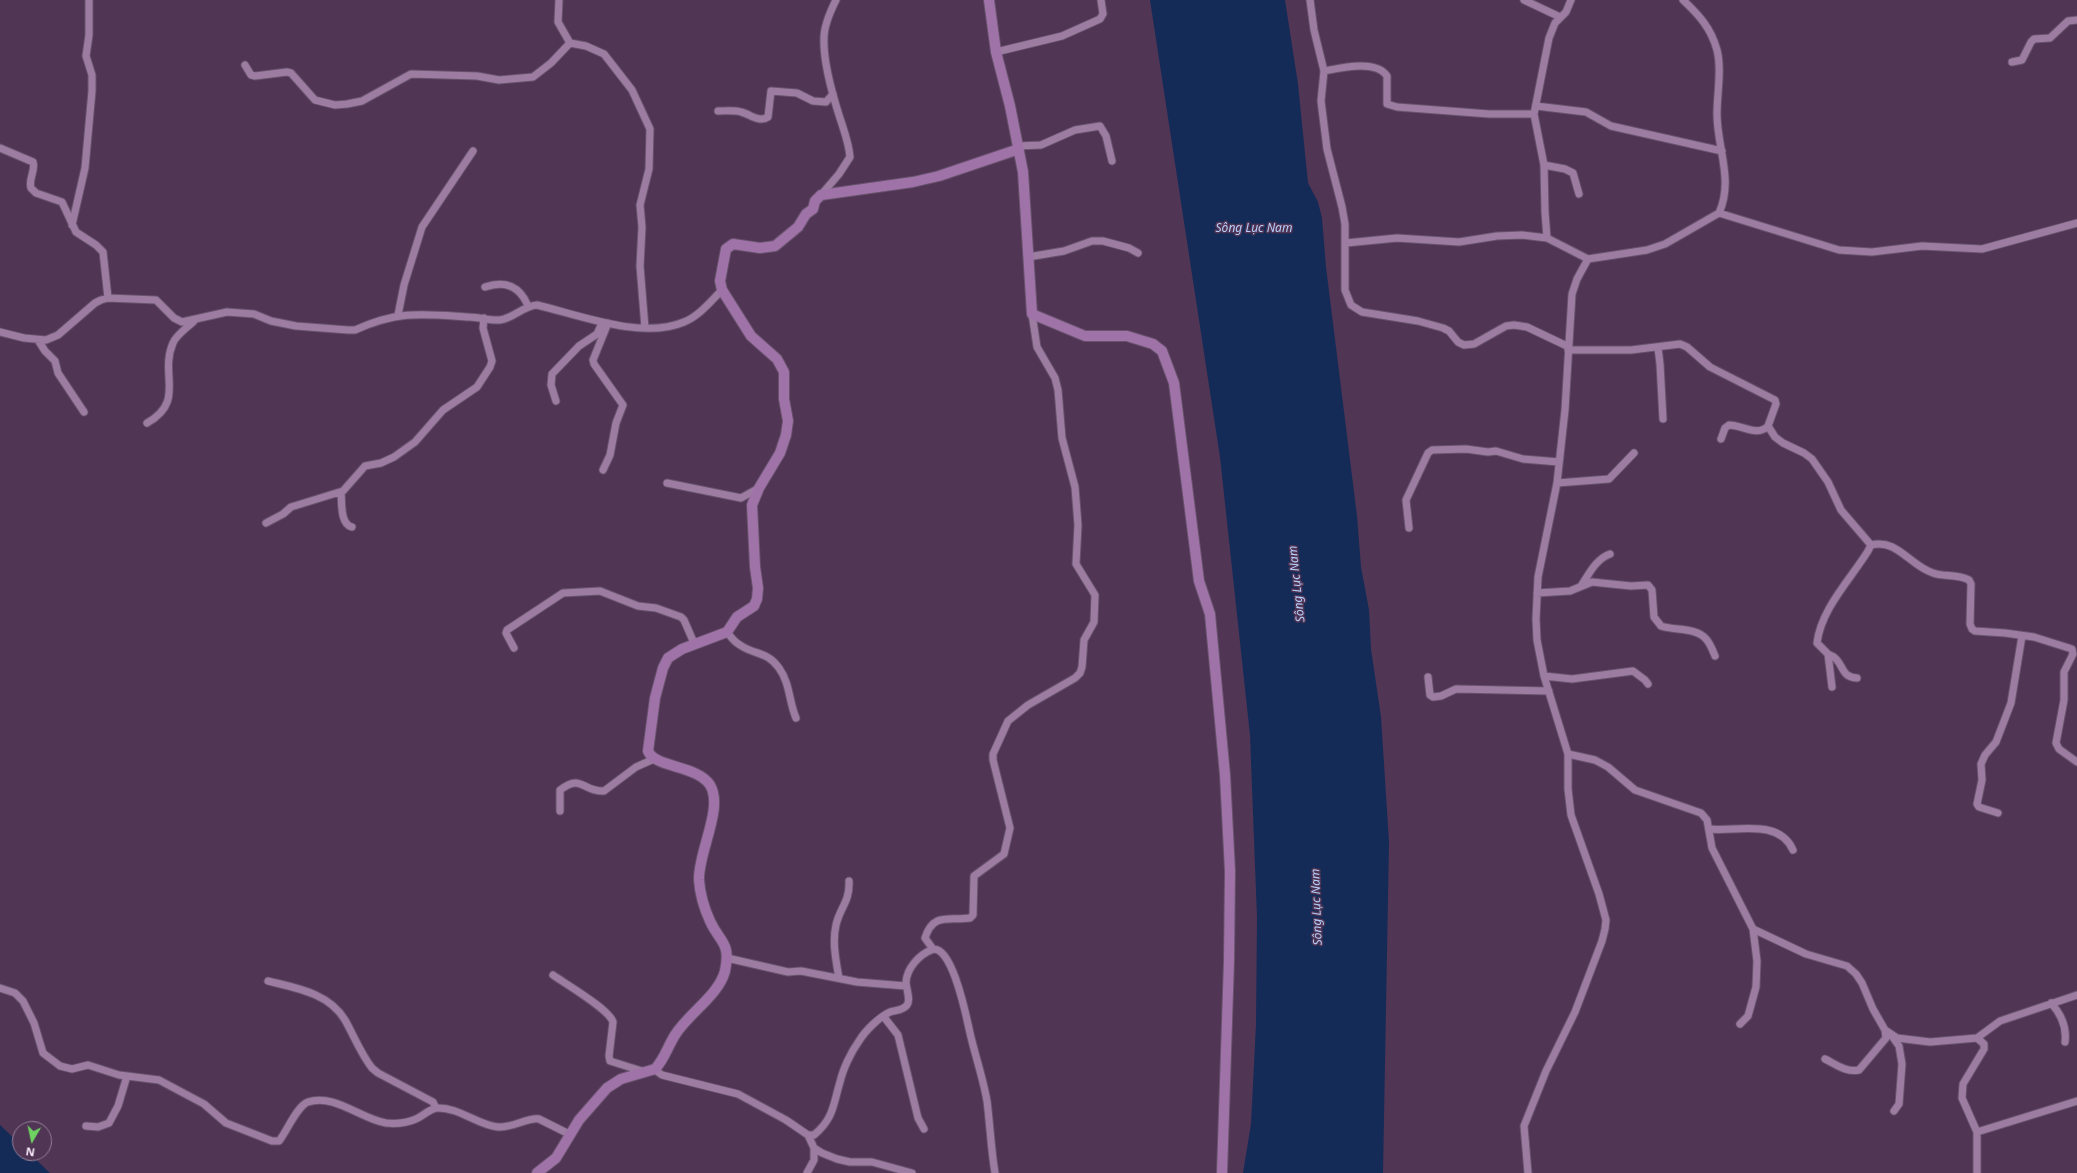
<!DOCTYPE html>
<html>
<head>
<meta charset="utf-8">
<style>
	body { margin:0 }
	#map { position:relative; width:2077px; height:1173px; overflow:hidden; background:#503555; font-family:"Noto Sans",sans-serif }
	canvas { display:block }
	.north { position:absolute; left:12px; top:1121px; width:40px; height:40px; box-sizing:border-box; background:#503555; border:1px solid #947f98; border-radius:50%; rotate:189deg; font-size:11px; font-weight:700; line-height:16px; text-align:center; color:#faedfd }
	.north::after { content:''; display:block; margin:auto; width:14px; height:18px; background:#6ed361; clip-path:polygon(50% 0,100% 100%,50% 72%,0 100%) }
</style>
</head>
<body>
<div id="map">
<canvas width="2077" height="1173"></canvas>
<div class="north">N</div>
</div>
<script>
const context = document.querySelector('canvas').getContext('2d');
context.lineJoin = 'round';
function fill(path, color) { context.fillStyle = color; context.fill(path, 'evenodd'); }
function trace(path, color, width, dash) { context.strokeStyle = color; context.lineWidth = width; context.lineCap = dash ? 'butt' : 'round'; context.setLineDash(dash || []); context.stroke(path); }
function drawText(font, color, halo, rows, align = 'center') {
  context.font = font + ' "Noto Sans",sans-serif'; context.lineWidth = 3; context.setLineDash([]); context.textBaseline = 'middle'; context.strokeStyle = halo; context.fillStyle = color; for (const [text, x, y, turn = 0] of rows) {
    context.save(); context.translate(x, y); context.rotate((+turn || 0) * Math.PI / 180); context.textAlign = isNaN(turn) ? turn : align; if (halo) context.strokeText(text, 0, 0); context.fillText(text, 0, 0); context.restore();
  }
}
fill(new Path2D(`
	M1150 0H1285L1298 84 1308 183 1318 202 1322 218 1326 267 1357 516 1361 567 1369 610 1371 649 1381 717 1389 842 1383 1173H1243L1251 1124 1256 1024 1257 917 1250 735 1220 457Z
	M0 1125 20 1144V1153H29L50 1173H0Z`), '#142b57');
const street = new Path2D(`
	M559 0 558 22 570 43
	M1310 0 1314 30 1324 71 1321 101 1327 149 1342 207 1345 224V290L1351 305 1362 312 1418 321 1443 328 1449 331 1458 342 1464 345 1474 344 1506 326 1514 325 1527 327 1569 347
	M1524 0 1560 17
	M996 52 1062 36 1100 19 1103 14 1101 0
	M2012 62 2022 60 2031 42 2034 39 2050 38 2068 21 2077 20
	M245 65 251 75 255 76 287 72 291 73 315 100 335 105 347 104 362 101 411 74 477 76 499 80 533 77 551 63 570 43 586 46 604 54 632 90 650 129 649 169 640 205 642 227 640 266 645 328
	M1324 71C1340 68 1376 59 1387 76V104L1397 107 1489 114H1534
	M1536 106 1586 112 1611 126 1722 151
	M718 111C726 111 734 110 741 112 750 114 759 123 768 117L771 91 797 93 813 101 826 102 833 94
	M1018 146 1041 145 1075 130 1100 126 1106 136 1112 161
	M0 148 33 162C36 170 28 179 31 188L36 193 62 202 76 232 96 245 103 252 108 298
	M1544 165 1565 169 1573 173 1579 194
	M821 195 839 174 850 157C849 143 843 128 839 115 832 93 823 61 824 38 824 25 830 12 836 0
	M1719 213 1839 250 1872 252 1922 246 1982 249 2077 223
	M72 225 85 168 92 91V75L86 56 89 35V0
	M1547 238 1545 212 1544 165 1534 114 1549 38 1555 23 1566 12 1571 0
	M1346 243 1397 238 1459 242 1497 236 1522 235 1547 238 1588 259 1647 250 1665 244 1719 213C1734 180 1717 148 1717 114 1717 94 1722 69 1717 50 1711 28 1699 15 1683 0
	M1028 257 1064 251 1092 241H1103L1129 248 1138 253
	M485 287C505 280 520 286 528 306
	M398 315 404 285 422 227 473 151
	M0 332 24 338 46 340 58 335 95 303 101 300 108 298 156 300 174 318 182 322 227 312 254 314 271 321 296 326 348 330H355C399 310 423 314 469 317 480 317 490 321 500 320 514 318 523 306 537 305 579 315 642 340 684 322 699 316 710 302 722 290
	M38 340 45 351 55 361 58 373 84 412
	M1658 348 1660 364 1663 419
	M1568 350H1631L1680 344 1687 347 1710 367 1775 400 1776 404 1768 426 1775 437 1783 443 1804 453 1812 459 1828 482 1841 510 1871 545 1868 551C1850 580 1821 609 1817 643L1828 654 1832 687
	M556 401 551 385 552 374 579 346 597 334 602 323
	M147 423C186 401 159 375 173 343 176 335 187 328 194 321
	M1721 439 1725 428 1729 425C1742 425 1758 437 1768 426
	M603 470 610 455 616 423 623 405 594 364 593 360 608 323
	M667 483 741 498 759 488
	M1557 483 1609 479 1634 453
	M341 492C342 503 340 524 352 527
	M266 523 283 514 291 507 343 491 365 466 381 463 394 457 415 442 443 410 477 387 490 367 492 361 483 328 484 318
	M1409 528 1406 500 1428 453 1432 450 1466 449 1488 452 1496 451 1523 459 1559 462
	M1871 545C1897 538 1910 566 1933 573 1944 577 1958 574 1969 580L1971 584 1970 624 1972 629 1975 631 2005 633 2034 637 2072 649 2073 654 2064 672V700L2056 743 2059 749 2077 762
	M1581 586C1589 574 1596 559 1610 554
	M1537 593 1570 591 1592 582 1631 586 1648 585 1652 590 1654 617 1661 626C1675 631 1696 627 1706 639 1710 643 1713 651 1715 656
	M727 632C731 637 734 642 740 645 754 655 767 651 779 668 790 683 789 702 796 718
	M514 648 506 633 507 630 563 593 600 591 638 606 656 608 681 617 684 620 694 643
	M1828 654C1845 660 1839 678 1857 678
	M1544 676 1572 679 1633 671 1645 680 1648 684
	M1428 677 1430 695 1433 697 1441 696 1456 689 1549 691
	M1568 754 1595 760 1608 767 1635 790 1701 813 1707 820 1712 848 1753 929 1806 954 1847 966 1856 974 1862 983 1873 1009 1885 1030 1897 1038 1930 1042 1977 1038 2000 1021 2077 995
	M560 811V790C582 773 582 792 604 791L636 767 654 759
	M1998 813 1979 807 1977 804 1982 780 1981 764 1985 755 1996 742 2011 703 2022 636
	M1709 829C1737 832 1779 818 1793 850
	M933 949 925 938C933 912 949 921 970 918L973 915 974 876 1004 854 1010 828 993 760V754L1008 721 1028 705 1075 678 1080 673 1082 667 1084 640 1094 622 1095 595 1076 564 1078 525 1075 487 1062 438 1058 390 1055 378 1037 347 1032 314
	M727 958 788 972 801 971 857 982 906 986
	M553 975C567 985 609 1009 613 1022L609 1056 610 1061 645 1072
	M839 978C836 961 832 942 836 925 840 907 850 902 849 881
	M268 981C296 988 329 993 345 1020 354 1036 361 1054 372 1068L378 1073 433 1102 436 1108
	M0 988 15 993 23 1001 34 1023 43 1053 60 1066 72 1069 88 1065 119 1075 159 1080 204 1104 226 1123 272 1141H279C287 1131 297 1106 308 1102 334 1093 361 1119 386 1123 396 1124 407 1123 416 1119 423 1116 429 1109 437 1108 459 1107 477 1125 498 1127 513 1128 528 1117 539 1119L569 1134
	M2051 1003C2061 1014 2067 1026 2065 1042
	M884 1017 898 1035 918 1118 924 1129
	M1740 1024 1748 1016 1756 987 1757 961 1753 929
	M1892 1036 1899 1046 1902 1064 1899 1104 1894 1111
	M1825 1059C1835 1064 1847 1073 1859 1070L1886 1038 1885 1030
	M655 1070 662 1075 738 1094 786 1120 808 1135 814 1148V1160L807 1173
	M86 1126 98 1127 109 1123 118 1106 127 1076
	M1977 1132 2077 1101
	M808 1135H814C834 1118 833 1105 840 1082 843 1069 851 1052 859 1041 865 1031 879 1017 890 1012 895 1010 903 1011 907 1005 911 1000 906 988 906 982 907 968 919 955 931 950 952 941 967 1020 970 1033 975 1055 983 1078 987 1101 990 1125 991 1149 995 1173
	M814 1148 822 1153 837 1159 850 1162H872L912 1173
	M1528 1173 1524 1126 1546 1071 1575 1012 1602 941 1605 929 1606 920 1599 894 1571 815 1568 789V754L1544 676 1537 640 1536 619 1538 577 1557 483 1565 410 1572 294 1577 279 1588 259
	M1977 1173V1132L1962 1098 1963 1084 1984 1049V1044L1977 1038`);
const secondary = new Path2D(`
	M989 0 996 52 1010 106 1023 172 1032 314 1085 336H1127L1153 344 1162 351 1174 383 1199 581 1210 614 1225 775 1230 871 1229 961 1222 1173
	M537 1173 556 1158 579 1120 607 1088 621 1079 655 1069C664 1060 668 1046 675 1035 688 1014 719 995 725 971 731 942 720 943 710 921 704 908 700 894 699 880 698 852 724 808 710 785 697 765 655 768 648 751L655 698 663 668 668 658 682 649 727 632 737 617 754 606 757 599 758 588 755 567 752 505 759 488 780 453 786 435 788 421 784 399V372L777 359 751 336 722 290 720 281 726 249 733 244 760 248 775 246 798 227 806 214 813 209 815 201 821 195 913 182 939 176 1019 149`);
trace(street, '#68526d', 9);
trace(secondary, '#68526d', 12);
trace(street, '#9c7da1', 7);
trace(secondary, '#a073a8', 10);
drawText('italic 12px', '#b6cffc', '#503555', [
	["Sông Lục Nam",1254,229],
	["Sông Lục Nam",1297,584,-96],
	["Sông Lục Nam",1317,907,-92]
]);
</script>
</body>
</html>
